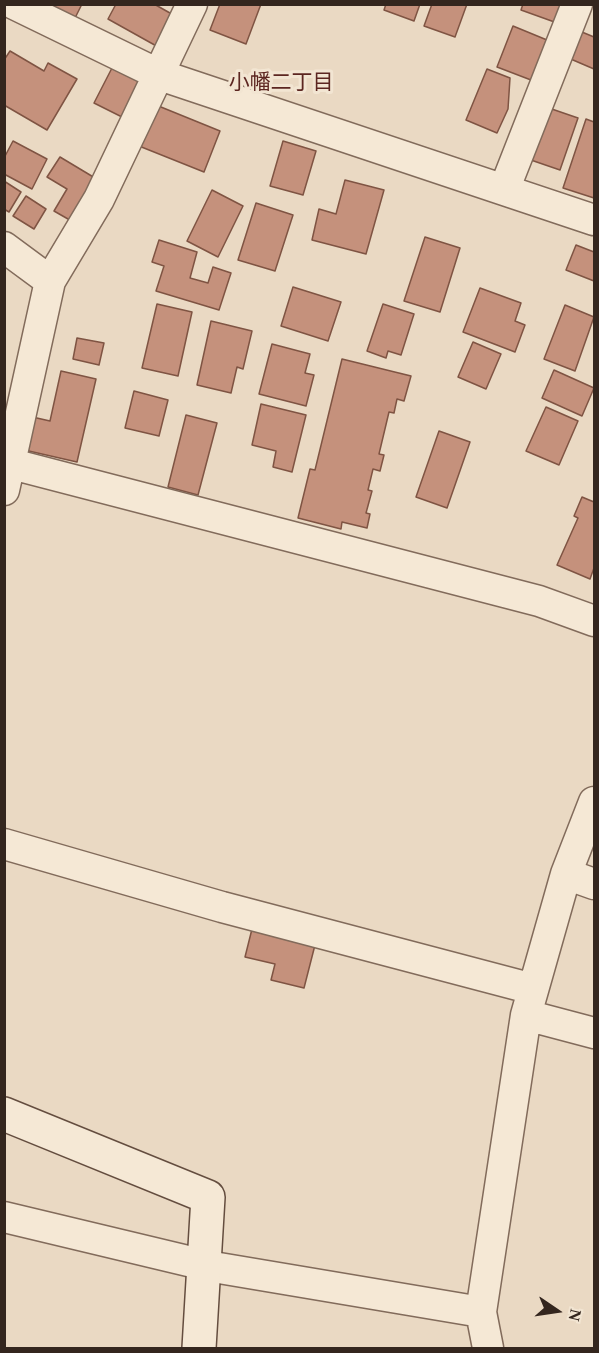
<!DOCTYPE html>
<html>
<head>
<meta charset="utf-8">
<style>
	body { margin:0 }
	#map { position:relative; width:599px; height:1353px; overflow:hidden; background:#ead9c3; font-family:"Times New Roman",serif }
	canvas { display:block }
	.frame { position:absolute; inset:0; border:6px solid #34261e; pointer-events:none }
	.north { position:absolute; left:527px; top:1281px; width:60px; height:60px; -webkit-text-stroke:4px #f2e5d2; paint-order:stroke; rotate:103deg; font-size:16px; font-weight:700; line-height:24px; text-align:center; color:#34261e }
	.north::after { content:''; display:block; margin:auto; width:21px; height:27px; background:#34261e; clip-path:polygon(50% 0,100% 100%,50% 72%,0 100%) }
</style>
</head>
<body>
<div id="map">
<canvas width="599" height="1353"></canvas>
<div class="frame"></div>
<div class="north">N</div>
</div>
<script>
const context = document.querySelector('canvas').getContext('2d');
context.lineJoin = 'round';
function fill(path, color) { context.fillStyle = color; context.fill(path, 'evenodd'); }
function trace(path, color, width, dash) { context.strokeStyle = color; context.lineWidth = width; context.lineCap = dash ? 'butt' : 'round'; context.setLineDash(dash || []); context.stroke(path); }
function drawText(font, color, halo, rows, align = 'center') {
  context.font = font + ' "Times New Roman","Noto Sans JP",serif'; context.lineWidth = 6; context.setLineDash([]); context.textBaseline = 'middle'; context.strokeStyle = halo; context.fillStyle = color; for (const [text, x, y, turn = 0] of rows) {
    context.save(); context.translate(x, y); context.rotate((+turn || 0) * Math.PI / 180); context.textAlign = isNaN(turn) ? turn : align; if (halo) context.strokeText(text, 0, 0); context.fillText(text, 0, 0); context.restore();
  }
}
const building = new Path2D(`
	M45 4H82L74 20Z
	M116 4H154L177 17 160 48 108 19Z
	M220 4H261L246 44 210 30Z
	M386 4H420L414 21 384 10Z
	M432 4H467L455 37 424 26Z
	M523 4H567L560 24 521 10Z
	M513 26 547 40 531 80 497 67Z
	M577 30 594 37V69L566 57Z
	M10 51 44 71 48 63 77 79 47 130 4 105V60Z
	M113 66 145 82 126 119 94 103Z
	M487 69 510 78 508 109 497 133 466 120Z
	M156 105 220 131 204 172 139 146Z
	M543 106 578 118 560 170 525 158Z
	M586 119 594 122V198L563 188Z
	M13 141 47 159 32 189 4 174V158Z
	M283 141 316 151 303 195 270 186Z
	M60 157 100 181 75 223 54 211 67 189 47 177Z
	M345 180 384 190 366 254 312 240 319 209 336 214Z
	M4 181 21 192 9 212 4 209Z
	M212 190 243 206 218 257 187 241Z
	M26 196 46 209 34 229 13 216Z
	M256 203 293 215 275 271 238 260Z
	M425 237 460 248 440 312 404 301Z
	M159 240 197 252 190 278 208 283 213 267 231 273 219 310 156 291 164 266 152 262Z
	M576 245 594 252V281L566 270Z
	M293 287 341 302 328 341 281 326Z
	M480 288 521 303 515 321 525 325 515 352 463 332Z
	M157 304 192 312 178 376 142 368Z
	M383 304 414 314 401 355 388 351 386 358 367 351Z
	M565 305 594 317 575 371 544 359Z
	M211 321 252 331 243 369 237 367 231 393 197 385Z
	M77 338 104 343 99 365 73 359Z
	M473 342 501 354 486 389 458 377Z
	M272 344 310 354 305 373 314 375 306 406 259 394Z
	M342 359 411 376 404 401 397 399 394 413 389 412 379 454 384 455 380 471 373 469 368 490 372 491 366 513 370 514 367 528 342 522 341 529 298 518 310 469 315 470Z
	M554 370 594 388 582 416 542 398Z
	M61 371 96 379 77 462 20 449 28 416 50 421Z
	M134 391 168 400 159 436 125 428Z
	M261 404 306 415 292 472 273 467 276 451 252 445Z
	M546 407 578 421 559 465 526 451Z
	M186 415 217 423 198 495 168 487Z
	M439 431 470 442 447 508 416 497Z
	M582 497 594 502V568L590 579 557 565 578 518 574 516Z
	M252 929 315 945 304 988 271 980 275 964 245 957Z`);
fill(building, '#c5917c');
trace(building, '#7f5443', 1.5);
const street = new Path2D(`
	M14 4 160 75 594 220
	M504 190 577 4
	M4 247 50 281
	M4 462 539 601 594 621
	M4 490 50 281 99 199 192 4
	M4 844 222 907 533 989
	M566 874 594 884
	M526 1015 594 1033
	M4 1217 213 1267 481 1312
	M488 1348 481 1312 526 1015 566 874 594 802`);
const secondary = new Path2D(`
	M4 1114 208 1197 199 1348`);
trace(street, '#826b5b', 33);
trace(secondary, '#644d3f', 36);
trace(street, '#f5e8d5', 30);
trace(secondary, '#f5e8d5', 33);
drawText('21px', '#5c2621', '#f2e5d2', [
	["小幡二丁目",281,83]
]);
</script>
</body>
</html>
